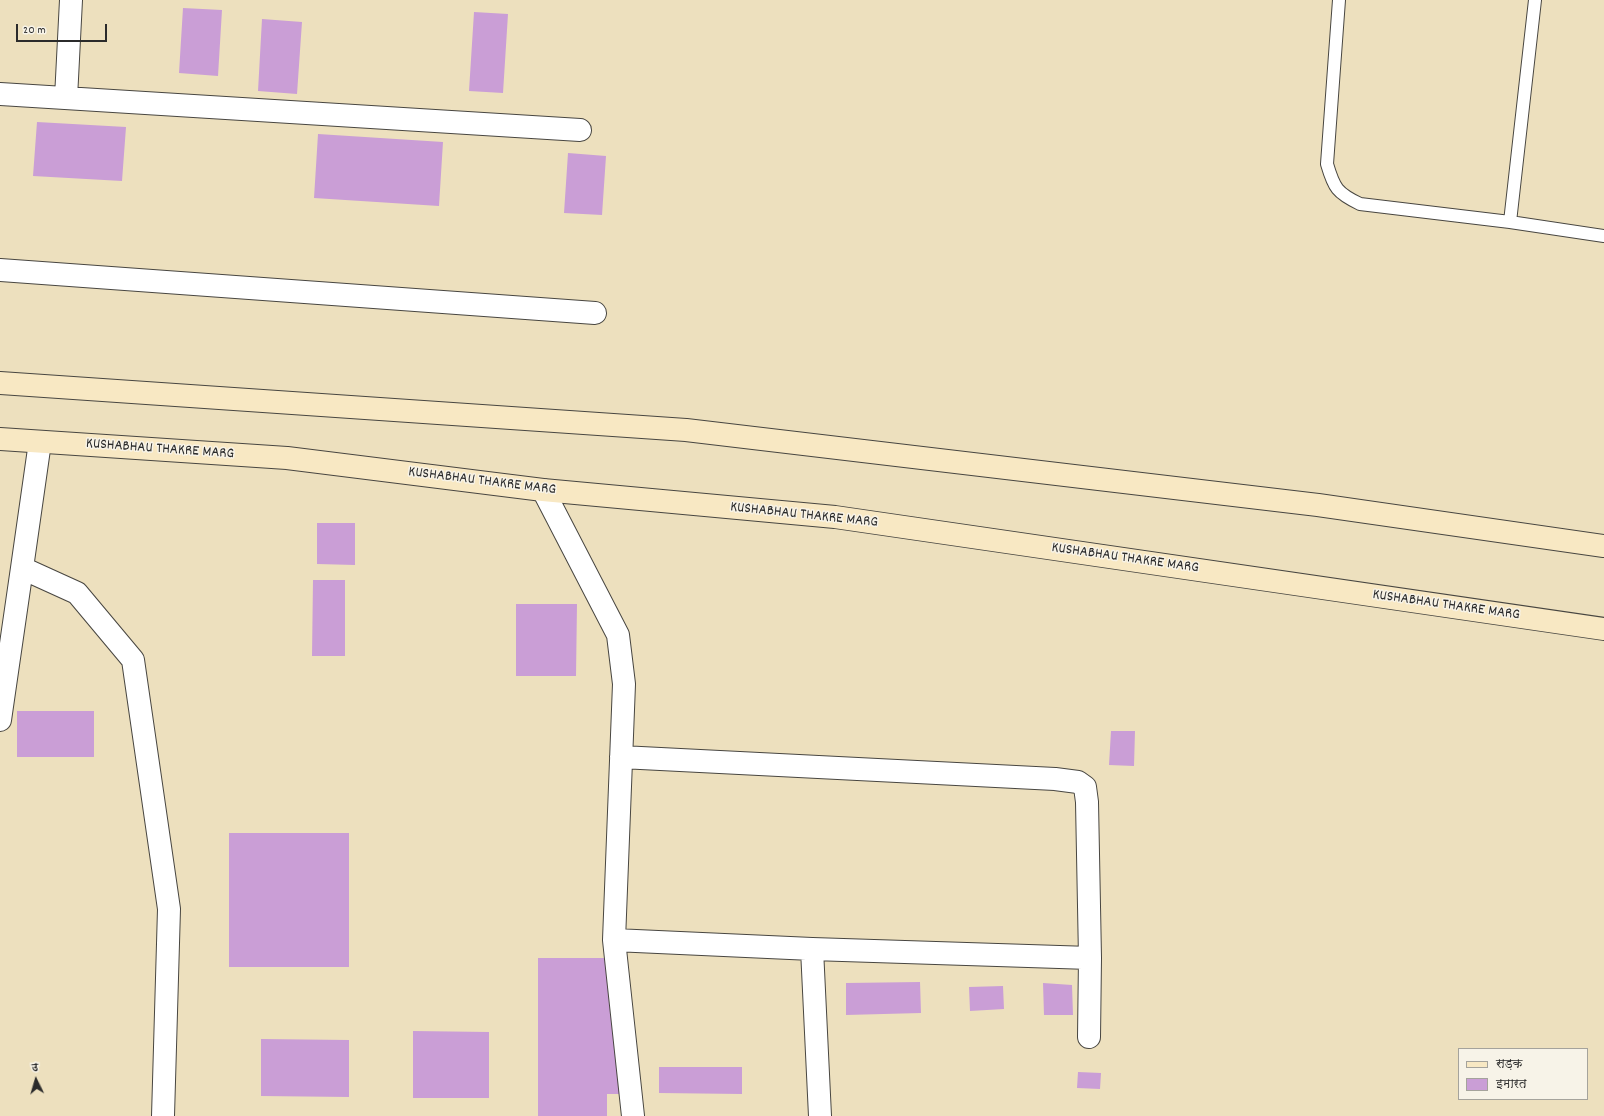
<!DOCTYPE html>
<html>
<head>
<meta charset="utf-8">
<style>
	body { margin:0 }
	#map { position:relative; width:1604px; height:1116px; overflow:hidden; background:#ede0be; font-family:Dekko,"Playpen Sans Deva",sans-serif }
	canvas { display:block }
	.legend { position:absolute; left:1458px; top:1048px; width:130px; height:52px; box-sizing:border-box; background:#f7f3e8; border:1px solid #a5a39c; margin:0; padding:5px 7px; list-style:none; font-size:12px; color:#2b2b2b }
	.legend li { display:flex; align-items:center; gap:8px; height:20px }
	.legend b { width:20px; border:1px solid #a5a39c }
	.north { position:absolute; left:16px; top:1060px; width:40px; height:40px; -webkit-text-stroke:3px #f7f3e8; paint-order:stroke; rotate:355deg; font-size:11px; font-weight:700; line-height:16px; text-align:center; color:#2b2b2b }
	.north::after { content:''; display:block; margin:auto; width:14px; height:18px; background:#2b2b2b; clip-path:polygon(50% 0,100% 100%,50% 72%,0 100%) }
	.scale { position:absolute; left:16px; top:24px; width:91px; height:18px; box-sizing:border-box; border:2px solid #2b2b2b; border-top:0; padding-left:5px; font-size:12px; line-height:14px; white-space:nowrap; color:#2b2b2b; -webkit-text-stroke:3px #f7f3e8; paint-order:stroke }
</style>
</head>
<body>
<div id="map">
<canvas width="1604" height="1116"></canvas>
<ul class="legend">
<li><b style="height:5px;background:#f8e8c3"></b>सड़क</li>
<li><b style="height:11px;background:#ca9ed6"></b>इमारत</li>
</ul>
<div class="north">उ</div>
<div class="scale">20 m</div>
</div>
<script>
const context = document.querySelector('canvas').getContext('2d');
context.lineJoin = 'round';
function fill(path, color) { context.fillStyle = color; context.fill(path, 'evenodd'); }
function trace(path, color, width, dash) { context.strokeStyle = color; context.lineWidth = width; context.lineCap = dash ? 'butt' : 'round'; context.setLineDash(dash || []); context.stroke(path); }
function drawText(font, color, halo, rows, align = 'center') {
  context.font = font + ' Dekko,sans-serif'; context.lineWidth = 3; context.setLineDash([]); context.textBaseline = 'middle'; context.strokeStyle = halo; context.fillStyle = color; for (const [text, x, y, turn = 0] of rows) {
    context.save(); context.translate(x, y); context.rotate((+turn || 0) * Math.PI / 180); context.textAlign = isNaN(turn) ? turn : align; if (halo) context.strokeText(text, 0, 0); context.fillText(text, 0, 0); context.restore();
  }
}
fill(new Path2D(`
	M183 8 222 10 218 76 179 73Z
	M474 12 508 14 503 93 469 91Z
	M262 19 302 22 297 94 258 91Z
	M37 122 126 127 122 181 33 176Z
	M318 134 443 142 439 206 314 198Z
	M568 153 606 156 602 215 564 213Z
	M317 523H355V565L317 564Z
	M313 580H345V656H312Z
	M516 604H577L576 676H516Z
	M17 711H94V757H17Z
	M1111 731H1135L1134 766 1109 765Z
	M229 833H349V967H229Z
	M538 958H619V1094H607V1116H538Z
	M920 982 921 1013 846 1015V983Z
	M1043 983 1072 985 1073 1015H1044Z
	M1003 986 1004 1009 970 1011 969 987Z
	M413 1031 489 1032V1098H413Z
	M261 1039 349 1040V1097L261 1096Z
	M659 1067H742V1094L659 1093Z
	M1078 1072 1101 1073 1100 1089 1077 1088Z`), '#ca9ed6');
const service = new Path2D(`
	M1339 0 1327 164C1334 188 1337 193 1360 204L1510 222 1604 236
	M1510 222 1535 0`);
const minor = new Path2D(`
	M0 94 580 130
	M66 98 71 0
	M0 270 595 313
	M40 442 22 568 77 593 133 660 169 909 163 1116
	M543 490 618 635 624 684 614 940 633 1116
	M0 720 22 568
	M621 757 1055 779 1078 782 1085 787 1087 802 1090 958 1089 1037
	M614 940 812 949 1090 958
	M812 949 820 1116`);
const secondary = new Path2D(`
	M0 383 686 430 1318 505 1604 546
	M0 439 287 458 543 490 835 517 1604 629`);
trace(service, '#484641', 14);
trace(minor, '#484641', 24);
trace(secondary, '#484641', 24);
trace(service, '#fff', 12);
trace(minor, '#fff', 22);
trace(secondary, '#f8e8c3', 22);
drawText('15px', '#2b2b2b', '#f7f3e8', [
	["KUSHABHAU THAKRE MARG",160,450,4],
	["KUSHABHAU THAKRE MARG",482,482,7],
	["KUSHABHAU THAKRE MARG",804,516,6],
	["KUSHABHAU THAKRE MARG",1125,559,8],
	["KUSHABHAU THAKRE MARG",1446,606,8]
]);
</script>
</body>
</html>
